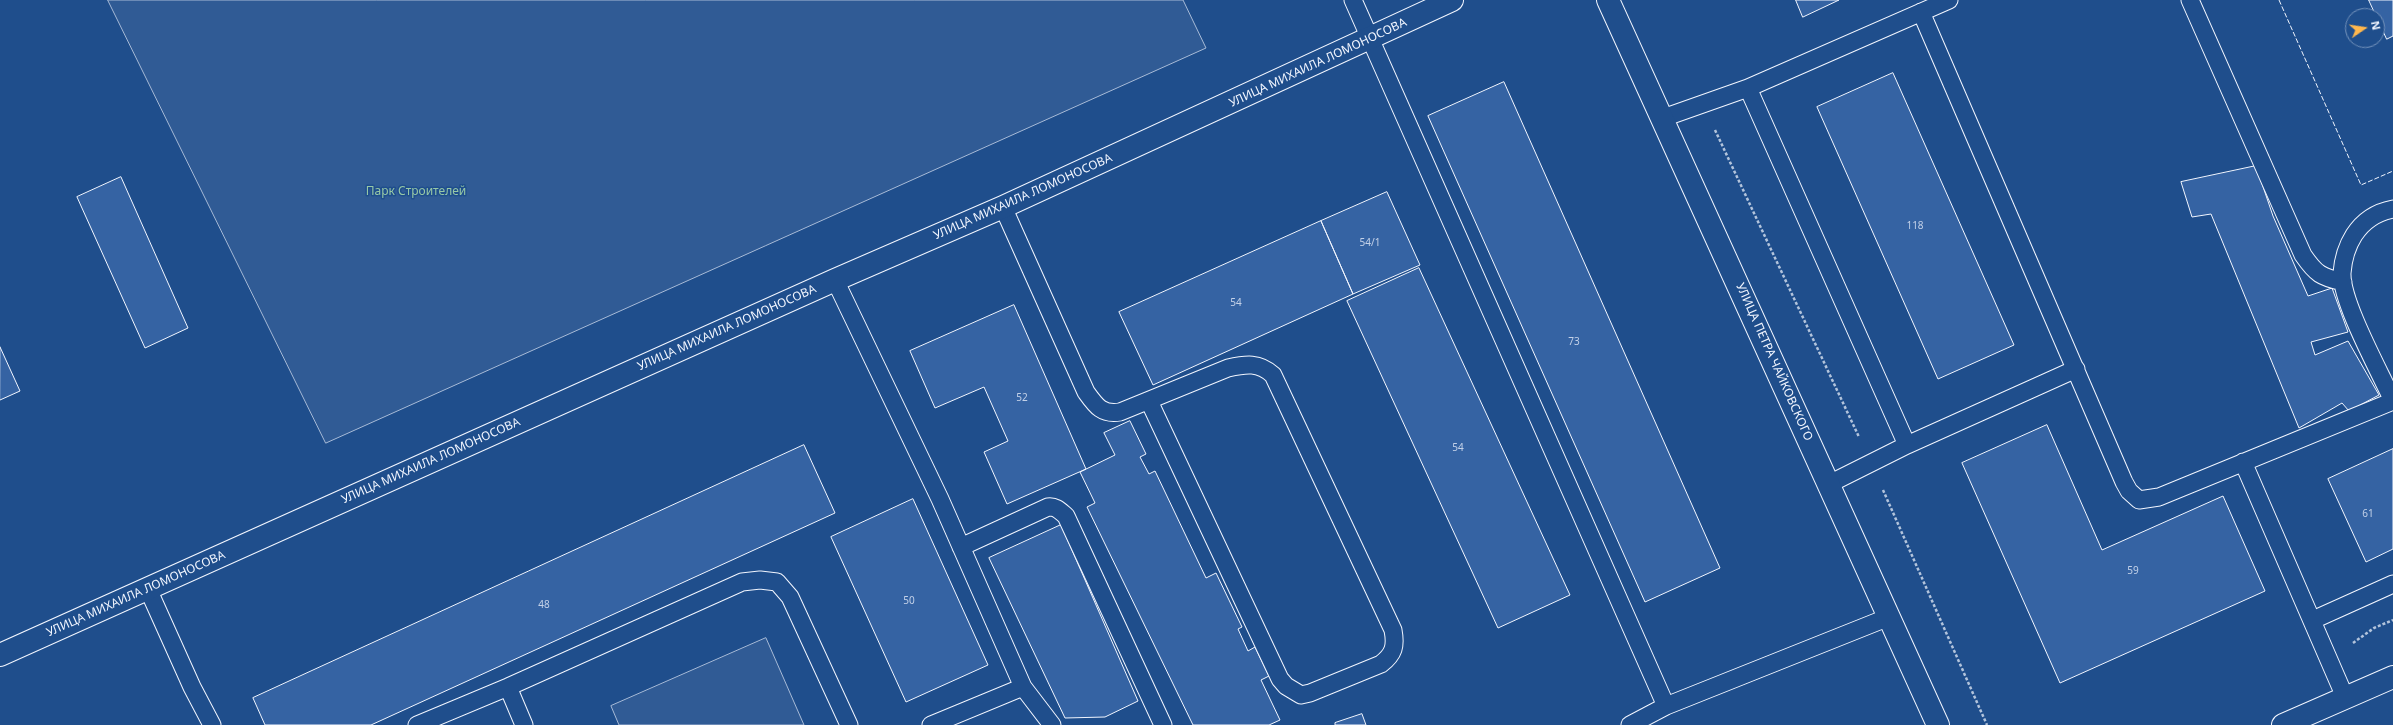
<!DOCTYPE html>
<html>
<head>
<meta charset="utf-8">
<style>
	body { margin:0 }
	#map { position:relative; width:2393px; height:725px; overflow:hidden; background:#1f4e8c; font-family:"Noto Sans",sans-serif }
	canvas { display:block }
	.north { position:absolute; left:2345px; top:8px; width:40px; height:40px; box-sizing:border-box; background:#1f4e8c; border:1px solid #7391ba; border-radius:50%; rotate:77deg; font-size:11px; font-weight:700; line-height:16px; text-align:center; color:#f2f6ff }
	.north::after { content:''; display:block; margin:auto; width:14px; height:18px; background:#ffb74d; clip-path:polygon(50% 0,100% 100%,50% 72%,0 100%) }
</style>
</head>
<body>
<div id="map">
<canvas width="2393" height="725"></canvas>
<div class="north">N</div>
</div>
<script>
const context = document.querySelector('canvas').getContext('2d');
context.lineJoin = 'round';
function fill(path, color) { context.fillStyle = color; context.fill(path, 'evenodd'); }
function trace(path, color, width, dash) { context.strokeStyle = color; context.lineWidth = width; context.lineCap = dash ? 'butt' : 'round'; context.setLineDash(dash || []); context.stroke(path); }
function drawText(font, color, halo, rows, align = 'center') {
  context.font = font + ' "Noto Sans",sans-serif'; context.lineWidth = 3; context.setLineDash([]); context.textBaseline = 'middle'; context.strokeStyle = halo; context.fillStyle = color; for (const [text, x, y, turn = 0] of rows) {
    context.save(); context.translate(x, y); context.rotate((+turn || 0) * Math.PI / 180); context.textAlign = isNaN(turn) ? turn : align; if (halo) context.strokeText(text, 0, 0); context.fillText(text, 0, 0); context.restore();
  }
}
const built = new Path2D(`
	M108 0H1183L1206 48 326 443Z
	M766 638 804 725H619L611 706Z`);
fill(built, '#305b95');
trace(built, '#a8bbd7', 1);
const building = new Path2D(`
	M1796 0H1839L1803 17Z
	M2369 0H2393V36L2387 39Z
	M1893 73 2014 345 1938 379 1817 107Z
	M1504 82 1720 568 1645 602 1428 116Z
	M2256 166 2273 216 2308 296 2332 288 2348 332 2311 342 2315 355 2348 341 2379 395 2349 411 2342 403 2299 428 2211 214 2192 217 2181 182Z
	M121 177 188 328 145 348 77 197Z
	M1387 192 1420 265 1353 294 1321 221Z
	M1321 221 1353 294 1153 385 1119 312Z
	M1419 268 1570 595 1498 628 1347 301Z
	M1014 305 1086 469 1007 504 984 452 1008 441 984 387 935 408 910 351Z
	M0 347 20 391 0 400Z
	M1130 421 1146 454 1140 457 1149 474 1155 471 1206 578 1216 573 1242 627 1238 629 1248 651 1255 647 1269 676 1261 680 1280 720 1269 725H1193L1087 507 1095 503 1080 472 1115 455 1104 433Z
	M2047 425 2102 550 2223 496 2265 591 2060 683 1962 463Z
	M804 445 835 513 371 725H265L253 698Z
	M2393 449V549L2366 562 2328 479Z
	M913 499 988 665 906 702 831 537Z
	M1061 525 1138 701 1105 717 1065 718 989 558Z
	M1362 714 1366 725H1335V723Z`);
fill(building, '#3563a3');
trace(building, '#f2f6ff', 1);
const lane = new Path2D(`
	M1353 0 1666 706
	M2190 0 2303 255C2316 274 2321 277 2343 282
	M1921 12 2124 482 2129 491 2139 500 2159 497 2393 401
	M1748 88 1907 445
	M1663 118 1748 88 1949 0
	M1003 207 1086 392C1096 406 1102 415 1120 412L1228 368C1246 364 1259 362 1273 375L1393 630C1396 646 1394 654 1381 664L1310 693 1301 695 1286 686 1280 679 1149 401
	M835 280 940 499 1023 687 1052 725
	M2393 401C2380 372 2341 302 2342 273 2343 260 2347 246 2354 235 2363 221 2377 212 2393 209
	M2243 462 2345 697
	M1829 484 1907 445 2076 369
	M961 547 1048 507C1056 506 1060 511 1066 516L1163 725
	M148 589 192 687 212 725
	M2313 620 2393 584
	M508 687 524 725
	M417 725 508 687 742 582 760 580 777 582 790 597 849 725
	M931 725 1023 687
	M1630 725 1666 706 1889 617`);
const street = new Path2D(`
	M1608 0 1938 725
	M0 655 835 280 1003 207 1452 0`);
const secondary = new Path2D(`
	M2283 725 2393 677`);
trace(lane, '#f2f6ff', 19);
trace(street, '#f2f6ff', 24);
trace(secondary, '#f2f6ff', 24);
trace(new Path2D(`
	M1715 130 1859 437
	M1883 490 1987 725
	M2353 643 2374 628 2393 620`), '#b3c4dc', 2.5, [3, 2]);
trace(lane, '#1f4e8c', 17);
trace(street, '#1f4e8c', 22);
trace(secondary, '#1f4e8c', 22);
trace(new Path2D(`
	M2279 0 2361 185 2393 171`), '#f2f6ff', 1, [5, 2]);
drawText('10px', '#c3d1e8', null, [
	["118",1915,226],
	["54/1",1370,243],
	["54",1236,303],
	["73",1574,342],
	["52",1022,398],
	["54",1458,448],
	["61",2368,514],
	["59",2133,571],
	["50",909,601],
	["48",544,605]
]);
drawText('12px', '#f2f6ff', '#1f4e8c', [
	["УЛИЦА МИХАИЛА ЛОМОНОСОВА",1318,63,-25],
	["УЛИЦА МИХАИЛА ЛОМОНОСОВА",1023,197,-24],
	["УЛИЦА МИХАИЛА ЛОМОНОСОВА",727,328,-24],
	["УЛИЦА ПЕТРА ЧАЙКОВСКОГО",1774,362,66],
	["УЛИЦА МИХАИЛА ЛОМОНОСОВА",431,461,-24],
	["УЛИЦА МИХАИЛА ЛОМОНОСОВА",136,594,-24]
]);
drawText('12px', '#97c8a6', '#1f4e8c', [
	["Парк Строителей",416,192]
]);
</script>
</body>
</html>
